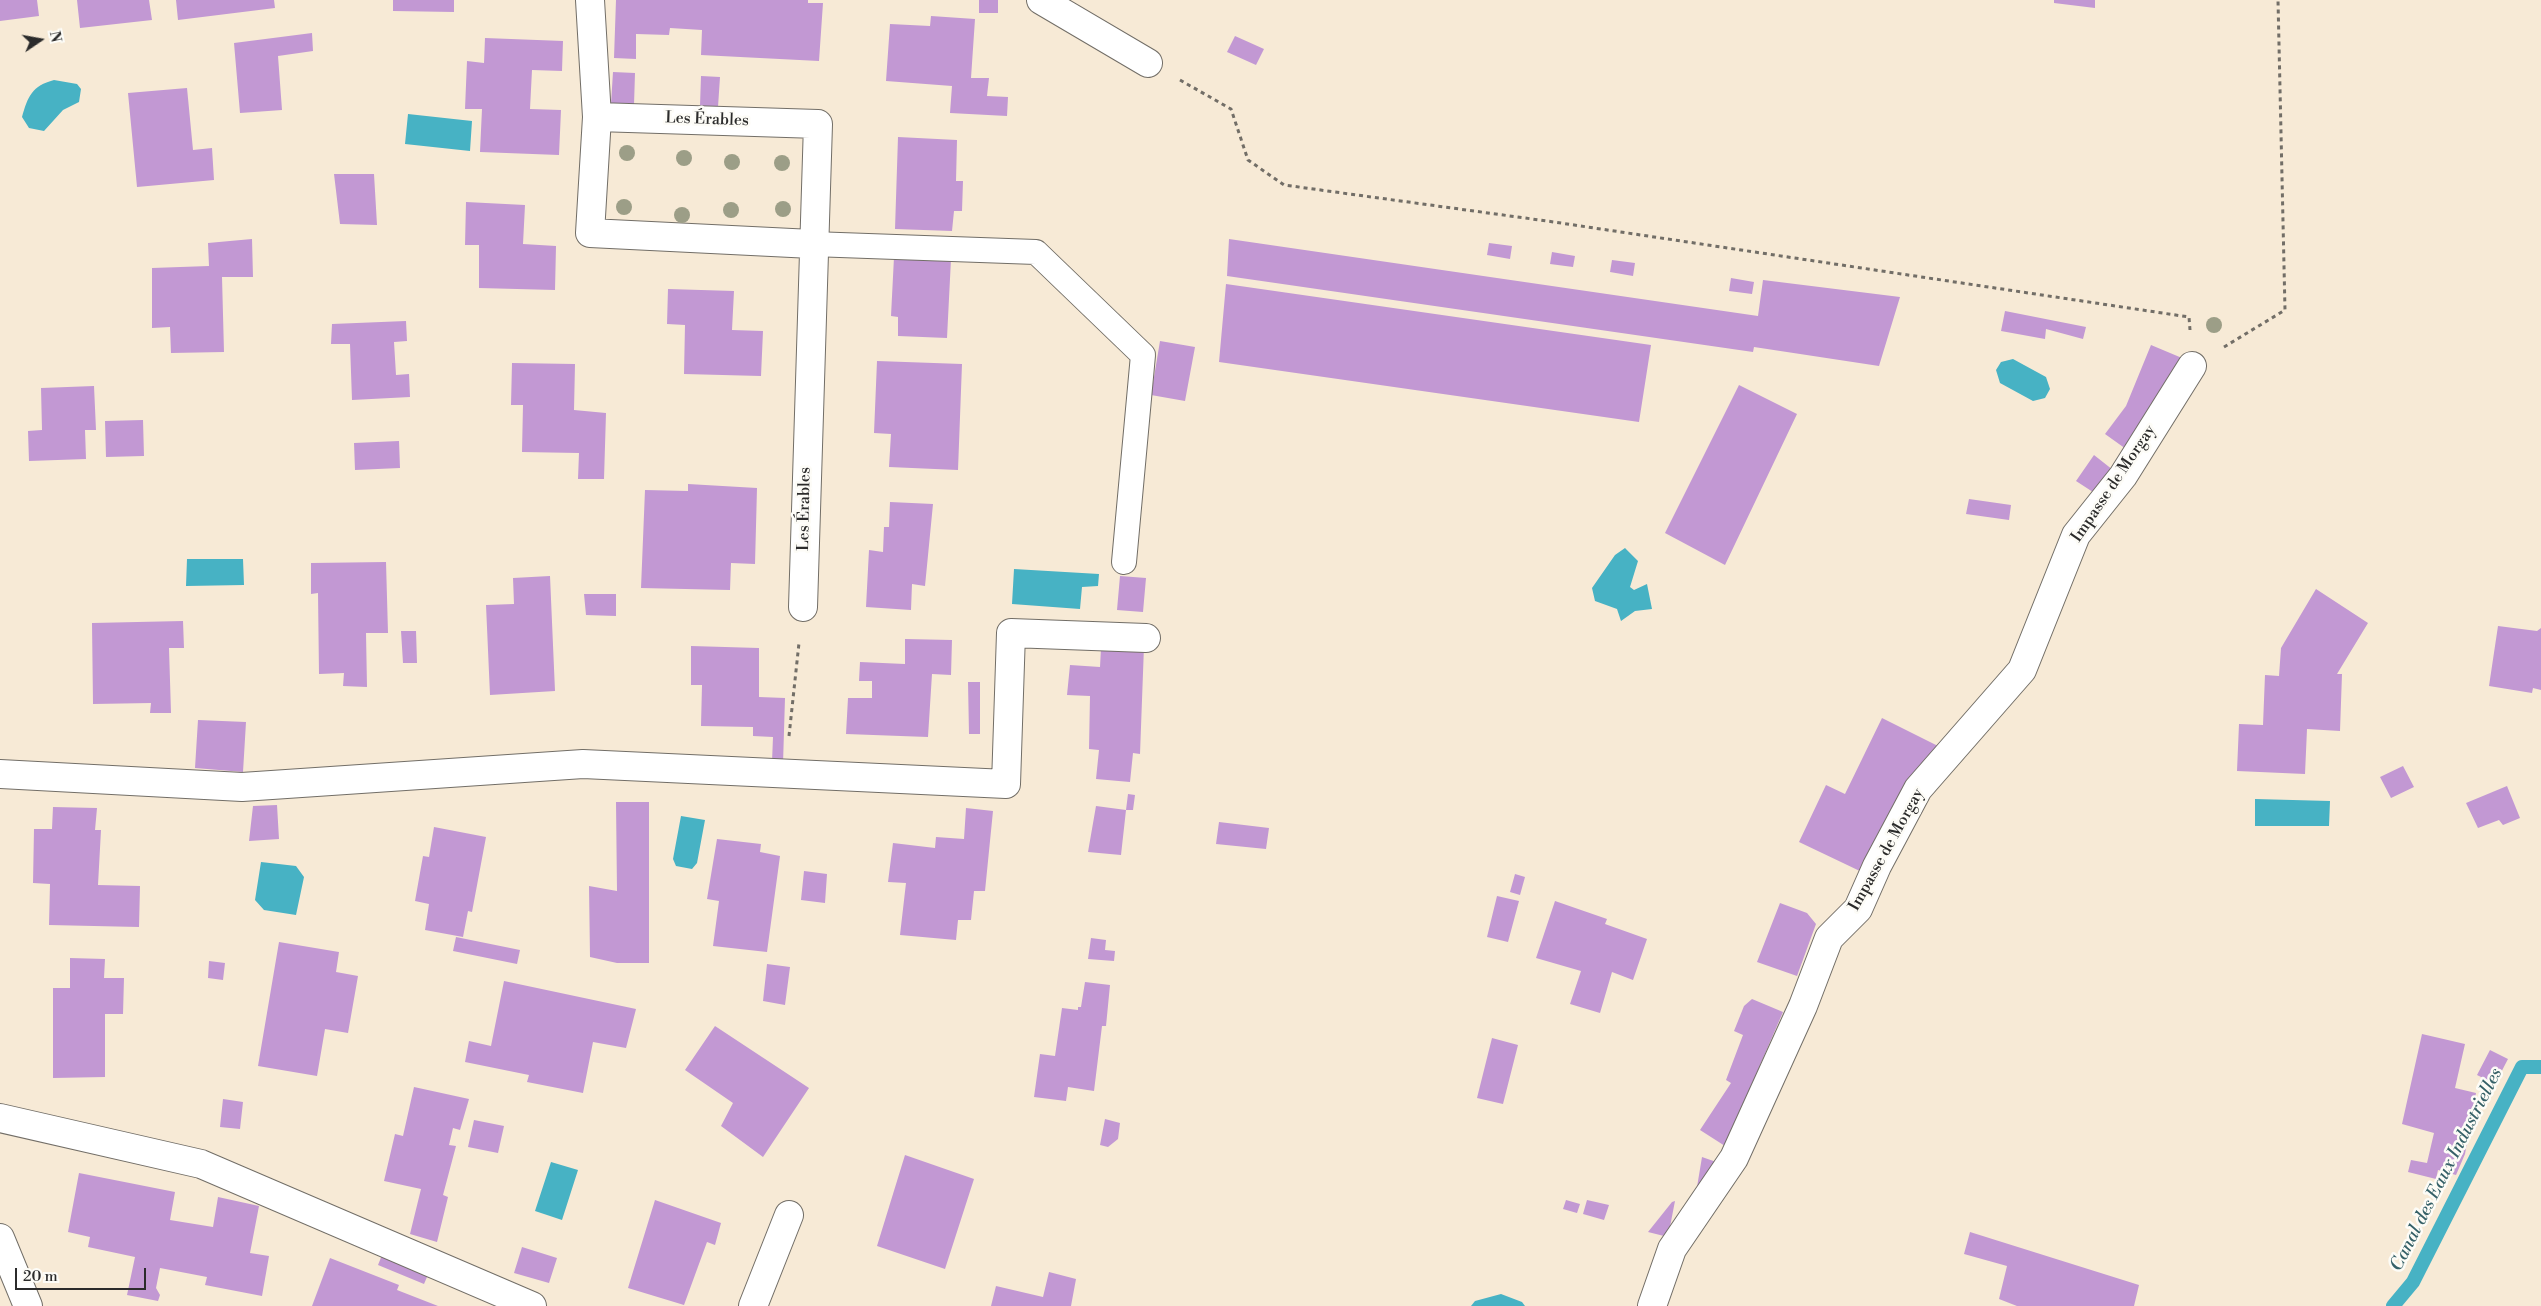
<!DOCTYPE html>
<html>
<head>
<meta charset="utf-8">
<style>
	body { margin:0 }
	#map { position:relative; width:2541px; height:1306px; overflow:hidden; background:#f7ead6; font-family:"Libre Bodoni",serif }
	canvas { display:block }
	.north { position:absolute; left:15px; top:15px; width:50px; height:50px; -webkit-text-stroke:4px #fdfcf7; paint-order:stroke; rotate:78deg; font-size:14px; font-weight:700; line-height:20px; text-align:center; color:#2b2b2b }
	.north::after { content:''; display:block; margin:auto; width:18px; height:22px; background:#2b2b2b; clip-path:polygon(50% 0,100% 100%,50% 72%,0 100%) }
	.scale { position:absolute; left:15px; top:1268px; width:131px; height:22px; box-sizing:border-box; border:2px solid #2b2b2b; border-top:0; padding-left:6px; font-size:15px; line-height:18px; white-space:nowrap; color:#2b2b2b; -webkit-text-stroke:4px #fdfcf7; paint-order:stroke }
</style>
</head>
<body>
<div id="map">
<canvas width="2541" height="1306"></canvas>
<div class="north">N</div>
<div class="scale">20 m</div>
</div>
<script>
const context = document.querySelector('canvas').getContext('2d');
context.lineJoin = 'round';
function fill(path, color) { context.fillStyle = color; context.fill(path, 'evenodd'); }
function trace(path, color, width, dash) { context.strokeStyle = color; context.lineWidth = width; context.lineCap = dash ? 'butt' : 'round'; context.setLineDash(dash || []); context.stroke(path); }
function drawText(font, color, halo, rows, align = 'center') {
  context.font = font + ' "Libre Bodoni",serif'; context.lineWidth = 5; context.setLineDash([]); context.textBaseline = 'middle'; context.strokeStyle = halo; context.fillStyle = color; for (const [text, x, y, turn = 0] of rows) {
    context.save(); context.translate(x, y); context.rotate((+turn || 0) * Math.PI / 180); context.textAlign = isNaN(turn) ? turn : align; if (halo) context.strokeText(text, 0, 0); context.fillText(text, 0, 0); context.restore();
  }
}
fill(new Path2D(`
	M54 80 77 84 81 89 79 102 63 110 44 131 29 128 22 117C28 96 32 86 54 80Z
	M408 114 472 121 470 151 405 144Z
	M2013 359 2046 377 2050 389 2045 398 2033 401 2000 383 1996 370 2001 362Z
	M1625 548 1638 561 1630 587 1634 590 1647 584 1652 609 1635 611 1621 621 1617 609 1595 601 1592 588 1615 555Z
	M187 559H243L244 585 186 586Z
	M1014 569 1099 574 1098 586 1082 587 1080 609 1012 604Z
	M2255 799 2330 801 2329 826H2255Z
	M681 816 705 820 697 863 692 869 676 866 673 859Z
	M261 862 296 866 304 877 296 915 264 910 255 900Z
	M551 1162 578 1170 562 1220 535 1211Z
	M1501 1294 1522 1302 1525 1306H1471L1475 1301Z`), '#47b2c4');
trace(new Path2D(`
	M2393 1306 2413 1282 2522 1067H2541`), '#47b2c4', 14);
fill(new Path2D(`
	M0 0H37L39 16 0 21Z
	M77 0H149L152 20 80 28Z
	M176 0H274L275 8 178 20Z
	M393 0H454V12L393 11Z
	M616 0H808V3H823L819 61 701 55 702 30 670 28 669 35 636 34V59L614 58Z
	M979 0H998V13H979Z
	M2054 0H2095V8L2054 3Z
	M931 16 975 19 971 78H989L987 96 1008 97 1007 116 950 113 952 86 886 81 890 24 930 26Z
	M312 33 313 51 278 56 282 110 240 113 234 43Z
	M1235 36 1264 49 1256 65 1227 52Z
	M485 38 563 41 562 71 532 70 530 109 561 110 559 155 480 152 482 109H465L467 61 484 63Z
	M613 72 635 73 634 105 611 104Z
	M701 76 720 77 718 107 700 106Z
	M187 88 193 150 212 148 214 180 137 187 128 93Z
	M898 137 957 140 956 181H963L962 211H954L952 231 895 229Z
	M334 174H374L377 225 340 224Z
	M466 202 525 205 523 244 556 246 555 290 479 288V245H465Z
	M252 239 253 277H222L224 352 171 353 170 327 152 328V268L209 266 208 243Z
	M1229 239 1758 316 1763 280 1900 297 1879 366 1754 347 1753 352 1227 276Z
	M1489 243 1512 246 1510 259 1487 255Z
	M1552 252 1575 256 1573 267 1550 264Z
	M894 257 951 259 947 338 898 336V317L891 316Z
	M1612 260 1635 263 1633 276 1610 272Z
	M1731 278 1754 282 1752 294 1729 291Z
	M1226 284 1651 345 1639 422 1219 362Z
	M668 289 734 291 732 330 763 331 761 376 684 374 685 325 667 324Z
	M2005 311 2086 327 2083 339 2046 329 2045 339 2001 331Z
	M406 321 407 341 394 342 396 375 409 374 410 397 352 400 350 344H331L332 324Z
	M1160 341 1195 347 1185 401 1151 395Z
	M2151 345 2182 358 2126 449 2105 434 2126 406Z
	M877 361 962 364 958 470 889 467 891 434 874 433Z
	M512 363 575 364 574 410 606 413 604 479H578L579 453 522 452 523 405H511Z
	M1739 385 1797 414 1725 565 1665 533Z
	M94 386 96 430H85L86 459 29 461 28 431 42 430 41 388Z
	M143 420 144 456 106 457 105 421Z
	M399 441 400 468 355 470 354 443Z
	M2094 455 2113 470 2096 494 2076 481Z
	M688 484 757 488 755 564 731 563 730 590 641 588 645 490 688 491Z
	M1969 499 2011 505 2009 520 1966 514Z
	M890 502 933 504 925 586 912 584 911 610 866 607 869 550 883 552 884 527H889Z
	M386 562 388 633H366L367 687 343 686 344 673 319 674 318 593 311 594V563Z
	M550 576 555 691 490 695 486 605 514 604 513 578Z
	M1120 576 1146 578 1143 612 1117 610Z
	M2316 589 2368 623 2337 674H2342L2340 731 2307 729 2305 774 2237 771 2239 724 2263 725 2265 675 2279 676 2281 648Z
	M584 594H616V616L586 615Z
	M183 621 184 648H169L171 713H150L151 703 93 704 92 623Z
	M2498 626 2537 631 2541 628V690L2533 688 2532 693 2489 686Z
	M401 631H416L417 663H403Z
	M905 639 952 640 951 675 932 674 928 737 846 734 848 698H872V681H859L860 662 905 664Z
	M691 646 759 648V697L785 698 783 764 772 762 773 737 753 736V727L701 726 702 685H691Z
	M1144 646 1140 754 1133 753 1130 782 1096 779 1099 750 1089 749 1090 696 1067 695 1070 665 1100 667 1101 648Z
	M968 682H980V734H969Z
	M1882 718 1940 747 1864 873 1799 842 1826 785 1845 794Z
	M198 720 246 722 243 772 195 768Z
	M2403 766 2414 787 2391 798 2380 777Z
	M2507 786 2520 818 2503 825 2499 820 2478 828 2466 803Z
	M1128 794 1135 795 1133 810H1126Z
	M616 802H649V963H617L590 957 589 886 617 891Z
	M277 805 279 839 249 841 253 806Z
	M1096 806 1126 810 1121 855 1088 852Z
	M53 807 97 808 95 830H101L98 885 140 886 139 927 49 925 50 884 33 883 34 829H52Z
	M966 808 993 811 985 891H974L971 920H958L956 940 900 935 906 883 888 882 893 843 935 848 936 837 964 839Z
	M1219 822 1269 828 1266 849 1216 844Z
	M434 827 486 837 472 912 468 911 463 937 425 930 429 904 415 901 423 856 429 857Z
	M717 839 761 844 760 852 780 856 767 952 713 946 719 901 707 899Z
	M804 871 827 874 825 903 801 900Z
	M1515 874 1525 877 1520 895 1510 892Z
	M1497 896 1519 901 1508 942 1487 937Z
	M1555 901 1607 919 1605 924 1647 939 1633 980 1612 972 1600 1013 1570 1004 1581 971 1536 958Z
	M1780 903 1807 913 1816 924 1797 976 1757 962Z
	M456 937 520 950 517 964 453 951Z
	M1091 938 1106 940 1105 950 1115 951 1114 961 1088 959Z
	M279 942 339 952 336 972 358 976 348 1033 325 1029 317 1076 258 1066Z
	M70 958 105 959 104 978H124L123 1014H105V1077L53 1078V988H70Z
	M209 961 225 963 223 980 208 978Z
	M767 964 790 967 785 1005 763 1001Z
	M504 981 636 1009 626 1048 593 1042 583 1093 527 1082 529 1075 465 1062 469 1041 491 1046Z
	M1085 982 1110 985 1106 1026H1102L1094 1091 1068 1087 1066 1101 1034 1097 1040 1054 1055 1056 1062 1008 1078 1010V1007H1081Z
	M1752 999 1783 1012 1725 1146 1700 1130 1731 1083 1726 1080 1743 1035 1734 1031 1744 1006Z
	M715 1026 809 1088 763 1157 721 1126 733 1103 685 1070Z
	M2422 1034 2465 1044 2455 1088 2476 1093 2465 1154 2456 1175 2438 1170 2436 1179 2408 1172 2411 1160 2427 1163 2434 1133 2402 1124Z
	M1492 1038 1518 1045 1503 1104 1477 1098Z
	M2490 1050 2508 1059 2495 1084 2477 1075Z
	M414 1087 469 1099 460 1130 453 1128 449 1145 456 1146 443 1195 448 1197 437 1242 410 1234 421 1189 384 1181 395 1134 403 1136Z
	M223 1099 243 1102 240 1129 220 1127Z
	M1105 1119 1120 1123 1118 1139 1108 1147 1100 1145Z
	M474 1120 504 1126 498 1153 468 1147Z
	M905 1155 974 1179 945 1269 877 1246Z
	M1702 1157 1722 1164 1694 1205Z
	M79 1173 175 1192 170 1220 213 1227 218 1197 259 1206 250 1253 269 1256 262 1296 205 1285 207 1277 160 1268 156 1288 160 1295 158 1301 127 1295 135 1257 88 1247 90 1237 68 1232Z
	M655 1200 721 1223 715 1245 707 1242 684 1305 628 1288Z
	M1566 1200 1580 1204 1577 1213 1563 1209Z
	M1587 1200 1609 1205 1604 1220 1583 1214Z
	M1675 1201 1668 1237 1648 1232 1672 1202Z
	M1970 1232 2139 1285 2134 1306H2017L1999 1299 2007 1266 1964 1254Z
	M522 1247 557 1258 549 1283 514 1273Z
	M384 1250 430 1270 424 1284 378 1265Z
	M330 1258 399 1285 397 1290 438 1306H312Z
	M1049 1272 1076 1279 1071 1306H991L996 1286 1043 1297Z`), '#c298d3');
const lane = new Path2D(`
	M812 244 1036 252 1143 355 1124 562`);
const street = new Path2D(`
	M590 0 597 117 590 233 812 244
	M1041 0 1148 63
	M597 117 818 124 803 607
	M0 774 242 787 583 764 1006 784 1011 633 1146 638
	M0 1118 201 1164 532 1306
	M0 1238 28 1306
	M753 1306 789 1215
	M1652 1306 1672 1249 1734 1158 1803 1006 1829 938 1858 909 1877 866 1918 789 2022 670 2076 535 2123 476 2192 366`);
trace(lane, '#726e67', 26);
trace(street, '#726e67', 30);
trace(new Path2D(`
	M1180 80 1231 109 1248 160 1284 185 1554 222 2189 317 2190 330
	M2224 347 2285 310 2278 0
	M789 736 799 643`), '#726e67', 3, [4, 4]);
trace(lane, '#fff', 24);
trace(street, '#fff', 28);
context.fillStyle = '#9c9e87';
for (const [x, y] of [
	[627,153],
	[684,158],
	[732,162],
	[782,163],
	[624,207],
	[783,209],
	[731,210],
	[682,215],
	[2214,325]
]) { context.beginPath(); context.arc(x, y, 8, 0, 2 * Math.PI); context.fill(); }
drawText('16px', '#2b2b2b', '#fdfcf7', [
	["Les Érables",707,120,2],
	["Impasse de Morgay",2114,484,-56],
	["Les Érables",805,509,-89],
	["Impasse de Morgay",1887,850,-61]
]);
drawText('italic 18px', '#366168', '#fdfcf7', [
	["Canal des Eaux Industrielles",2447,1170,-63]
]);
</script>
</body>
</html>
